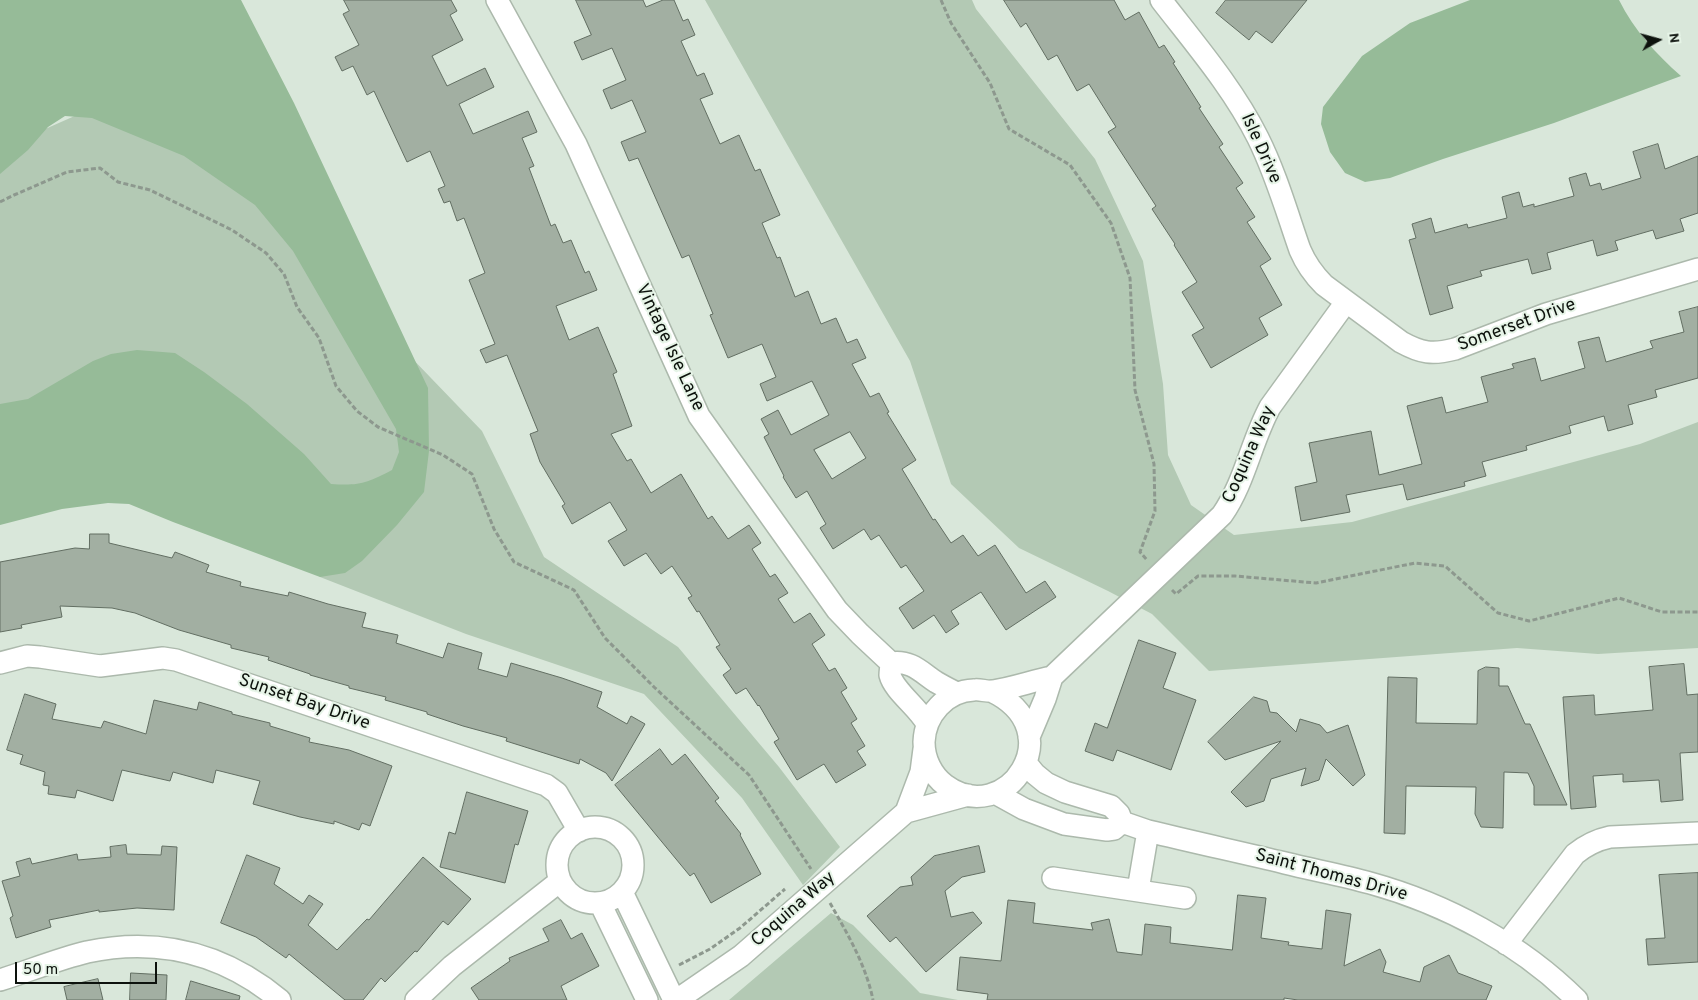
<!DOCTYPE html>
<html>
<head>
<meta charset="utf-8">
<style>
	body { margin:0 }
	#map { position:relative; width:1698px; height:1000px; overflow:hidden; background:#d9e7da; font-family:Overpass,sans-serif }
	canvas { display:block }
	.north { position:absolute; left:1633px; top:15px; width:50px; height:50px; -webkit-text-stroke:4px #e6f4e7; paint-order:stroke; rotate:83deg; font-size:14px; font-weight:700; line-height:20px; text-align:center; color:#0d120d }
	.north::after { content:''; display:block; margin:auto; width:18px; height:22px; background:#0d120d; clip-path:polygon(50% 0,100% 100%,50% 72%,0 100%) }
	.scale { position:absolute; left:15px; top:962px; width:142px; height:22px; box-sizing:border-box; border:2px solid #0d120d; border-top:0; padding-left:6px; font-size:15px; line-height:18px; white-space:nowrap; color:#0d120d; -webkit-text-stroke:4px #e6f4e7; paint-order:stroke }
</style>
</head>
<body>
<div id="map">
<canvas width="1698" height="1000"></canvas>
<div class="north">N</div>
<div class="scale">50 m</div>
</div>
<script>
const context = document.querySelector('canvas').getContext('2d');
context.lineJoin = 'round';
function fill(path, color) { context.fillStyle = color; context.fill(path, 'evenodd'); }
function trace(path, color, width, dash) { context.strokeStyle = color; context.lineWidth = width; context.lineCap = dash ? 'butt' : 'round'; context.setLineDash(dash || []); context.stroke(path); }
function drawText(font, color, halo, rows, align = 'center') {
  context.font = font + ' Overpass,sans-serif'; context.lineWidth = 4; context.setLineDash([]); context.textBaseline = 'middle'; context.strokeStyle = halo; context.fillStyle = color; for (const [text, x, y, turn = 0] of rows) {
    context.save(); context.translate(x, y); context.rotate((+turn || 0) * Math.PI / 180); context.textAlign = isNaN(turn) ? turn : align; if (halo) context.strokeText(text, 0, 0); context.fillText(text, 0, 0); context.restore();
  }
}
fill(new Path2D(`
	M705 0H972L976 9 1095 159 1143 261 1163 384 1168 455 1191 505 1234 535 1352 522 1640 444 1698 422V648L1598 654 1517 648 1209 671 1152 614 1108 591 1019 548 951 484 910 361Z
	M104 103 236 166 328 271 482 431 544 557 678 647 779 767 840 847 803 885 742 798 644 694 466 634 320 577 224 413 0 412V149Z
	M831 913 853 925 920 993 958 1000H729Z`), '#b3c9b4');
fill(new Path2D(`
	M0 0H241L294 103 428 388 429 451 424 492 397 525 362 561 345 573 320 577 173 522 129 504 108 503 62 509 0 525V404L28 399 93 361 111 354 137 350 175 353 204 372 247 404 304 454 331 484C360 486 367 483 392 470L399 452 396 429 293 251 255 205 184 156 92 118 65 116 48 127 28 150 0 174Z
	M1470 0H1619C1634 30 1656 54 1681 76L1554 123 1443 159 1390 178 1365 182 1345 173 1330 152 1321 124 1323 107 1362 56 1410 23Z`), '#96bb98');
const building = new Path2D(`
	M344 0H451L457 11 450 15 463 40 432 56 447 86 485 68 494 87 459 104 473 134 528 111 537 132 522 138 534 166 529 168 551 226 555 224 563 243 571 240 585 273 589 271 597 290 556 306 569 340 598 327 617 372 613 374 632 426 611 434 627 461 631 459 651 493 681 474 708 519 712 516 728 539 749 525 761 543 752 549 770 577 775 574 788 593 778 599 794 623 810 613 825 635 812 644 829 671 835 668 847 688 841 692 857 719 851 723 865 746 857 751 866 765 836 783 824 764 797 780 774 742 779 739 759 705 758 706 746 688 736 694 723 675 731 669 716 647 720 645 699 611 697 612 688 598 692 596 672 566 661 574 646 553 624 566 608 541 627 530 610 502 572 524 562 506 565 504 540 462 530 434 538 431 507 355 486 363 480 350 495 344 469 280 485 273 464 218 457 221 450 201 444 203 438 189 445 186 430 151 407 162 374 91 367 95 353 66 342 71 335 57 359 45 343 14 349 11Z
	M576 0H643L646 7 663 0H674L683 21 688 19 695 35 681 41 697 76 704 73 713 94 700 99 720 144 739 135 755 171 760 169 780 215 762 223 777 258 780 257 795 297 808 291 821 324 836 318 847 343 857 339 866 358 852 364 870 397 879 393 889 412 887 413 916 460 902 469 933 520 935 519 951 543 963 535 978 556 995 545 1026 593 1045 581 1056 597 1006 630 981 592 951 611 959 624 946 633 934 615 913 629 899 608 924 591 906 565 901 568 879 535 871 540 864 529 833 549 820 528 826 524 807 491 796 498 783 477 784 476 764 437 769 434 761 419 778 410 791 435 829 415 812 381 767 401 760 384 776 377 762 344 728 358 710 315 713 314 689 255 682 258 638 158 629 161 621 142 646 132 632 100 611 109 603 90 626 80 612 48 582 60 574 42 591 35ZM850 432 866 458 832 479 814 450Z
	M1004 0H1114L1125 20 1139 12 1159 48 1164 45 1175 62 1173 63 1201 107 1199 108 1223 144 1219 147 1243 183 1236 188 1255 217 1247 222 1271 259 1260 266 1282 305 1259 318 1268 335 1211 368 1192 335 1204 328 1182 292 1197 282 1174 245 1175 244 1152 209 1156 206 1108 132 1116 127 1089 84 1077 91 1057 55 1048 60 1026 23 1021 27Z
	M1226 0H1307L1272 43 1256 31 1249 40 1216 13Z
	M1658 144 1665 169 1698 156V213L1680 219 1684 231 1656 239 1653 230 1615 241 1618 250 1597 256 1593 240 1547 253 1551 269 1532 274 1528 259 1480 271 1482 276 1447 286 1453 308 1430 315 1409 240 1416 238 1412 224 1431 218 1435 233 1467 224 1468 228 1507 218 1502 197 1519 192 1523 207 1534 204V207L1574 196 1569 178 1586 173 1590 186 1600 183 1602 190 1641 178 1633 152Z
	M1698 307V378L1655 390 1657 397 1628 405 1633 424 1608 431 1604 416 1569 426 1571 433 1526 446 1527 450 1482 462 1486 476 1464 482 1465 486 1407 500 1403 484 1346 495 1350 512 1301 521 1295 487 1317 482 1309 443 1371 431 1379 475 1422 464 1407 406 1442 397 1446 413 1488 402 1481 377 1514 368 1512 364 1535 358 1541 381 1585 368 1578 342 1599 337 1606 362 1653 348 1650 341 1684 332 1679 312Z
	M90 534H109V543L172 558 175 552 209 565 206 572 241 582 240 586 288 596 289 592 328 604 366 613 362 627 398 635 396 643 443 658 448 643 482 653 478 669 507 677 511 663 562 678 602 692 597 707 627 724 631 716 645 724 612 781 606 773 580 759 579 764 506 741 507 738 463 726 427 714V712L385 700 386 697 349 688V686L310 675V674L268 660 269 657 231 648V645L179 630 135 613 112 608 60 606 62 617 21 625 22 628 0 632V562L75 548 89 549Z
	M1139 640 1176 653 1163 688 1196 700 1171 770 1117 750 1113 761 1085 751 1095 723 1107 728Z
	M1684 664 1687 695 1698 694V752L1680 753 1683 800 1661 802 1659 780 1623 782V774L1593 776 1596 807 1571 809 1563 697 1594 695 1595 715 1653 710 1649 667Z
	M1486 667 1499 668V686H1508L1525 724H1530L1567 805H1534V786L1528 773 1504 772 1503 828 1481 827 1475 814 1476 787 1406 786 1405 834 1384 833 1388 677 1417 678 1416 723 1477 724 1478 671Z
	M25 694 56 704 52 719 101 728 104 721 146 734 154 700 197 710 199 702 232 712V714L270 723V726L310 738 309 742 349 750 392 766 370 826 362 823 359 830 334 821V824L300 817 253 804 260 781 216 770 213 783 173 772 170 781 122 770 113 801 77 790 75 798 48 794 49 786 43 785 45 772 20 764 23 755 7 750Z
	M1254 697 1267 701 1270 712 1277 713 1296 732 1300 719 1320 725 1327 733 1348 725 1365 775 1353 786 1326 759 1319 780 1301 786 1306 768 1271 779 1264 801 1246 807 1231 792 1281 741 1225 760 1208 742Z
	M660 749 672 765 685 754 719 798 715 801 741 834 740 835 761 874 711 903 694 873 690 876 615 785Z
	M467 792 528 811 518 845 515 844 505 883 440 867 449 832 455 834Z
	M126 845 127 854 161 855 162 846 177 847 174 910 137 908 99 912V910L49 920 51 927 16 938 10 918 13 916 2 881 20 876 16 862 30 858 32 864 77 854 78 860 111 857 110 847Z
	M979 846 985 872 962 877 945 891 951 917 973 912 982 923 926 972 896 937 890 942 867 916 900 887 913 885 911 877 934 856Z
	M247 855 280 868 274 884 303 904 309 895 323 904 308 925 337 950 367 919 369 920 423 857 471 899 448 925 443 921 417 952 415 951 385 982 381 978 363 1000H345L289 954 286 958 256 937 221 923Z
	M1698 873V962L1648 965 1646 939 1665 938 1659 875Z
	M1238 895 1266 898 1261 938 1289 942 1288 945 1322 949 1326 910 1351 914 1344 966 1380 949 1386 962 1383 972 1420 982 1424 967 1449 955 1458 973 1492 986 1486 1000H1298L1284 998V1000H987L988 994 957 990 960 957 1001 961 1008 900 1035 903 1033 923 1093 930 1091 923 1109 919 1117 952 1142 955 1145 924 1171 927 1170 943 1232 950Z
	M561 920 571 939 582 933 599 966 561 986 567 1000H479L471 988 510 961 509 958 549 941 543 929Z
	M131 973 167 975 166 1000H130Z
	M98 979 103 1000H67L64 987Z
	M191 981 240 996 239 1000H186Z`);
fill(building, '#a2afa2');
trace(building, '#626e62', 1);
const minor = new Path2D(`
	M497 0 576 144 699 416 837 610 860 634 891 663
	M1161 0C1195 44 1233 88 1258 138 1276 174 1287 213 1300 250 1306 264 1313 274 1324 285L1401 342C1421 353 1432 355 1455 349L1546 314 1698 269
	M0 663 27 656 40 657 100 666 163 658 176 660 546 785 557 793 579 831
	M1052 677 1222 515C1245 482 1251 442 1270 407L1346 302
	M991 691C1074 730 1006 830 945 785 932 775 924 759 924 742 925 715 946 691 974 690 980 689 987 692 993 691 1013 688 1032 681 1052 677L1045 699 1029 737
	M927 724C919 708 894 691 890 675 890 672 891 666 891 663 911 660 921 672 936 682 943 686 950 690 957 693
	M924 749 921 772 906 812 968 795
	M995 793 1024 809 1064 824 1107 830 1114 829 1122 822 1119 814 1111 806 1065 792 1046 783 1035 774 1026 763
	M1122 822 1148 831C1193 842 1239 852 1285 863 1313 870 1342 875 1370 883 1446 904 1521 944 1577 1000
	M557 865a38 38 0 1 1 76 0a38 38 0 1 1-76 0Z
	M1053 878 1185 898
	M1138 890 1148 831
	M622 892 674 1000
	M600 903 647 1000
	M1506 944 1575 854C1586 845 1596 840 1610 837L1698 833
	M0 980C29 971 58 959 87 952 159 937 223 953 280 1000
	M416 1000 452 966 560 881
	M677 1000 741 956 906 812`);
trace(minor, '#acb9ac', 24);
trace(new Path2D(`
	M941 0 951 23 990 83 1009 129 1070 165 1111 223 1130 278 1135 390 1154 464 1155 511 1140 552 1147 560
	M0 202 14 195 67 172 100 168 118 182 150 190 232 230 266 253 284 274 297 307 319 338 336 386 357 411 378 427 443 455 472 474 494 529 514 562 574 590 605 638 654 687 749 775 811 869
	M1172 590 1176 594 1198 576H1235L1316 583 1415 563 1445 566 1498 613 1529 621 1619 598 1662 612H1698
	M830 903C847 933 866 965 873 1000
	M679 965 710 949 740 928 785 889`), '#8d988e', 3, [5, 2.5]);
trace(minor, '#fff', 21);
drawText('18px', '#0d120d', '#e6f4e7', [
	["Isle Drive",1260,149,66],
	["Somerset Drive",1517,326,-20],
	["Vintage Isle Lane",669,348,65],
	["Coquina Way",1250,455,-66],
	["Sunset Bay Drive",304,703,19],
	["Saint Thomas Drive",1331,876,15],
	["Coquina Way",794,910,-41]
]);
</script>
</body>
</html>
